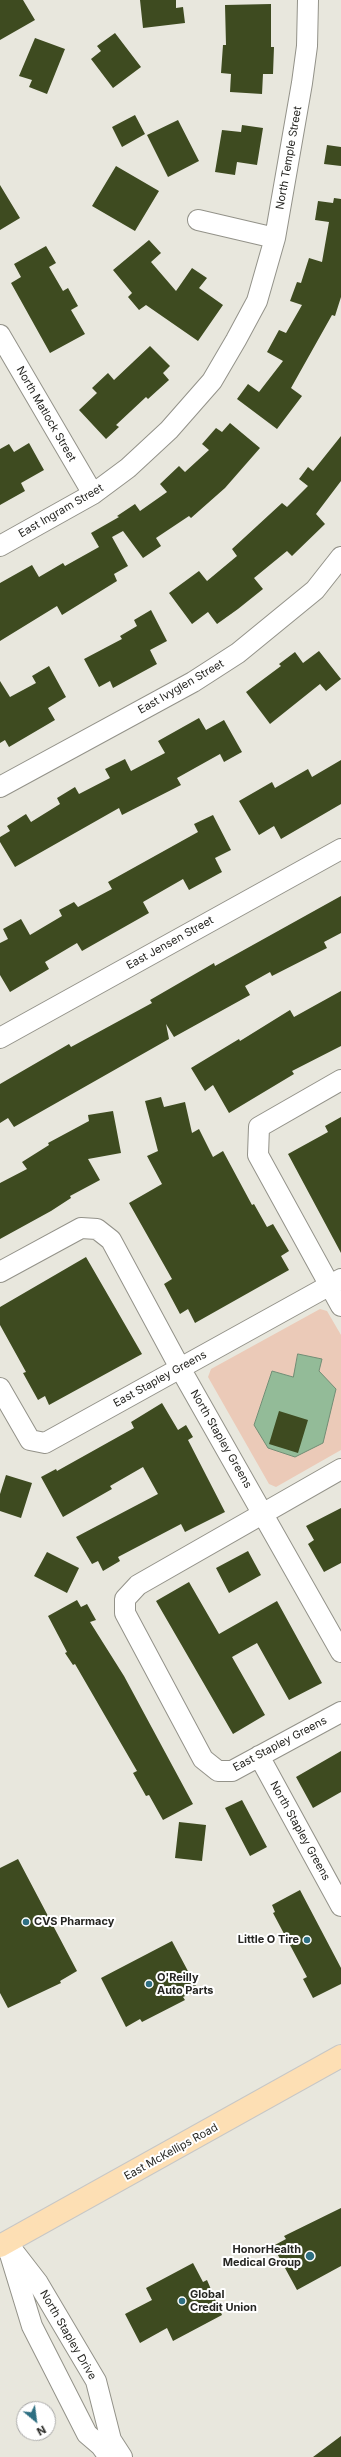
<!DOCTYPE html>
<html>
<head>
<meta charset="utf-8">
<style>
	body { margin:0 }
	#map { position:relative; width:341px; height:2457px; overflow:hidden; background:#e8e7dd; font-family:Inter,sans-serif }
	canvas { display:block }
	.north { position:absolute; left:16px; top:2401px; width:40px; height:40px; box-sizing:border-box; background:#fff; border:1px solid #a8a8a7; border-radius:50%; rotate:151deg; font-size:11px; font-weight:700; line-height:16px; text-align:center; color:#262622 }
	.north::after { content:''; display:block; margin:auto; width:14px; height:18px; background:#2e6f82; clip-path:polygon(50% 0,100% 100%,50% 72%,0 100%) }
</style>
</head>
<body>
<div id="map">
<canvas width="341" height="2457"></canvas>
<div class="north">N</div>
</div>
<script>
const context = document.querySelector('canvas').getContext('2d');
context.lineJoin = 'round';
function fill(path, color) { context.fillStyle = color; context.fill(path, 'evenodd'); }
function trace(path, color, width, dash) { context.strokeStyle = color; context.lineWidth = width; context.lineCap = dash ? 'butt' : 'round'; context.setLineDash(dash || []); context.stroke(path); }
function drawText(font, color, halo, rows, align = 'center') {
  context.font = font + ' Inter,sans-serif'; context.lineWidth = 4; context.setLineDash([]); context.textBaseline = 'middle'; context.strokeStyle = halo; context.fillStyle = color; for (const [text, x, y, turn = 0] of rows) {
    context.save(); context.translate(x, y); context.rotate((+turn || 0) * Math.PI / 180); context.textAlign = isNaN(turn) ? turn : align; if (halo) context.strokeText(text, 0, 0); context.fillText(text, 0, 0); context.restore();
  }
}
fill(new Path2D(`
	M320 1309 327 1311 341 1335V1450L276 1487 269 1484 208 1377 211 1369ZM321 1359 319 1371 254 1425 272 1371 293 1377Z`), '#ebcab8');
const water = new Path2D(`
	M298 1354 322 1359 319 1371 336 1389 323 1443 295 1457 268 1448 254 1425 272 1371 293 1377Z`);
fill(water, '#93bb98');
trace(water, '#728e75', 1);
fill(new Path2D(`
	M0 0H23L35 20 0 40Z
	M140 0H176V8L183 7 185 23 143 28Z
	M271 4V47H274L273 74H263L262 94 230 92 231 74 221 73 223 45H226L225 5Z
	M115 33 141 67 113 88 91 59 101 51 97 46Z
	M35 38 65 49 47 94 29 87 32 80 19 76Z
	M135 115 145 134 122 147 112 127Z
	M178 120 199 161 168 177 147 135Z
	M242 125 263 128 257 165 237 162 235 175 215 172 222 130 241 132Z
	M327 145 341 147V166L324 164Z
	M116 166 159 191 135 231 92 206Z
	M0 185 20 218 0 230Z
	M334 198 341 199V297L335 316 332 315 291 388 302 396 277 429 237 399 248 384 259 392 283 361 267 352 279 330 286 333 302 305 290 301 297 282 301 283 309 258 322 262 329 222 315 220 318 201 333 203Z
	M149 240 161 253 151 262 176 291 192 268 207 278 199 288 223 305 198 341 146 305 139 310 128 297 132 293 113 270Z
	M46 246 56 263 49 267 63 291 68 288 78 306 71 310 85 334 50 353 11 283 21 277 14 264Z
	M150 346 170 366 163 373 169 380 148 399 146 397 116 425 119 427 106 439 79 410 97 393 92 388 108 373 114 380Z
	M230 423 260 448 225 488 191 518 189 516 156 538 161 546 143 558 123 531 112 537 128 566 114 574 117 581 62 615 57 606 0 641V583L32 565 39 577 63 563 65 566 99 547 91 533 119 517 117 516 135 504 140 511 167 492 160 484 179 466 185 472 209 450 202 444 216 428 222 432Z
	M341 436V481L316 514 325 524 292 556 287 551 254 578 263 589 238 609 217 624 208 612 192 624 169 593 199 571 207 581 237 556 232 549 282 503 287 507 308 486 299 479 308 467 313 471Z
	M29 443 44 470 21 483 25 491 0 505V449L9 444 14 452Z
	M151 610 167 641 150 650 157 664 113 688 110 681 99 687 84 659 122 639 120 636 137 626 134 620Z
	M319 651 341 679 326 691 320 684 270 724 246 692 281 666 279 664 295 652 303 663Z
	M49 666 66 697 48 708 55 720 9 747 5 740 0 743V681L10 697 36 683 32 676Z
	M199 718 206 730 224 720 242 752 224 762 220 754 177 778 181 785 122 815 119 808 15 867 0 842V837L10 831 7 826 26 814 31 822 60 804 57 798 75 787 79 794 110 778 105 769 125 759 131 771 165 753 158 741Z
	M341 760V804L281 839 274 826 259 835 239 801 272 782 275 788 308 769 312 777Z
	M213 815 231 850 215 858 222 872 189 890 183 879 143 902 149 913 82 951 77 943 45 962 49 969 10 992 0 975V943L8 939 3 929 21 919 30 935 62 916 59 910 74 902 78 907 112 889 108 882 198 832 194 824Z
	M341 896V933L324 942 327 948 272 976 270 972 245 986 250 995 174 1037 166 1024 169 1039 14 1127 8 1118 0 1123V1084L69 1044 71 1047 152 1003 150 1000 214 963 215 966Z
	M341 991V1046L292 1071 294 1074 229 1113 213 1085 205 1091 191 1068 239 1039 240 1041 290 1010 294 1017Z
	M161 1097 164 1107 185 1102 192 1133 199 1129 213 1157 223 1151 252 1205 254 1204 267 1227 273 1224 289 1251 281 1256 289 1270 195 1323 188 1309 180 1314 164 1284 172 1279 129 1203 162 1184 147 1156 158 1151 145 1101Z
	M113 1111 121 1153 88 1159 100 1180 70 1196 71 1198 51 1211 0 1239V1183L27 1169 22 1162 49 1145 48 1143 89 1121 88 1115Z
	M341 1117V1253L288 1154 328 1132 325 1126Z
	M86 1257 142 1354 49 1405 45 1396 38 1400 23 1373 26 1372 0 1325V1307Z
	M162 1403 178 1430 186 1425 193 1437 188 1440 225 1512 185 1532 181 1524 118 1557 120 1561 103 1571 98 1561 92 1564 76 1537 158 1494 143 1467 110 1486 112 1489 63 1517 41 1477 56 1469 57 1471 134 1428 131 1422Z
	M279 1411 308 1420 298 1453 269 1444Z
	M6 1475 32 1483 21 1518 0 1511V1494Z
	M341 1508V1563L324 1572 308 1544 314 1540 306 1526Z
	M248 1551 261 1575 229 1593 216 1568Z
	M47 1552 79 1568 67 1593 34 1576Z
	M189 1582 219 1634 277 1601 322 1683 289 1700 257 1643 232 1657 265 1715 233 1734 156 1601Z
	M77 1600 81 1607 87 1604 96 1620 90 1622 124 1676 193 1804 163 1820 149 1795 146 1796 133 1773 137 1771 75 1664 73 1665 65 1653 67 1652 48 1616Z
	M341 1751V1792L313 1808 296 1777Z
	M242 1800 267 1847 250 1856 225 1808Z
	M179 1822 206 1825 202 1861 175 1858Z
	M18 1859 77 1971 60 1981 61 1983 8 2008 0 1993V1868Z
	M300 1890 341 1968V1984L313 1998 303 1979 307 1977 273 1913 275 1912 272 1905Z
	M172 1941 198 1990 183 1997 185 2000 142 2022 140 2019 126 2027 101 1978Z
	M341 2208V2266L297 2290 273 2246 286 2239 284 2236Z
	M193 2263 203 2282 207 2280 222 2315 173 2341 167 2328 140 2343 125 2314 152 2300 146 2288Z
	M341 2436V2457H313Z`), '#3e4b20');
const minor = new Path2D(`
	M198 220 275 238
	M0 335 93 494
	M0 546 93 494 128 468 169 430 212 381 236 340 257 301 275 238 302 83 307 46 308 0
	M0 787 193 682 238 653 315 590 341 557
	M0 1038 341 849
	M341 1080 259 1127 258 1155 341 1306
	M0 1272 81 1228 97 1229 111 1240 180 1368 341 1652
	M0 1388 30 1440 45 1443 341 1279
	M341 1469 138 1585 125 1599V1613L203 1759 218 1771H232L341 1712
	M259 1756 341 1906
	M7 2243 38 2283 96 2381 111 2440 122 2457
	M10 2254 32 2326 87 2434 101 2446 109 2457`);
const major = new Path2D(`
	M0 2246 341 2056`);
trace(minor, '#939289', 22);
trace(major, '#c7c7c6', 24);
trace(minor, '#fff', 20);
trace(major, '#fddfb4', 22);
for (const [x, y, r, color] of [
	[26,1922,4,"#2e6f82"],
	[307,1940,4,"#2e6f82"],
	[149,1984,4,"#2e6f82"],
	[310,2256,5,"#2e6f82"],
	[182,2301,4,"#2e6f82"]
]) { const dot = new Path2D(); dot.arc(x, y, r, 0, 2 * Math.PI); context.fillStyle = color; context.fill(dot); trace(dot, '#fff', 1.5); }
drawText('11px', '#262622', '#fff', [
	["North Temple Street",289,158,-80],
	["North Matlock Street",46,414,60],
	["East Ingram Street",61,511,-30],
	["East Ivyglen Street",181,687,-30],
	["East Jensen Street",170,943,-29],
	["East Stapley Greens",160,1379,-29],
	["North Stapley Greens",221,1439,60],
	["East Stapley Greens",280,1744,-28],
	["North Stapley Greens",300,1831,61],
	["East McKellips Road",171,2152,-29],
	["North Stapley Drive",68,2335,60]
]);
drawText('bold 11px', '#262622', '#fff', [
	["CVS Pharmacy",34,1922],
	["Little O Tire",299,1940,"right"],
	["O'Reilly",157,1978],
	["Auto Parts",157,1991],
	["HonorHealth",301,2250,"right"],
	["Medical Group",301,2263,"right"],
	["Global",190,2295],
	["Credit Union",190,2308]
], 'left');
</script>
</body>
</html>
